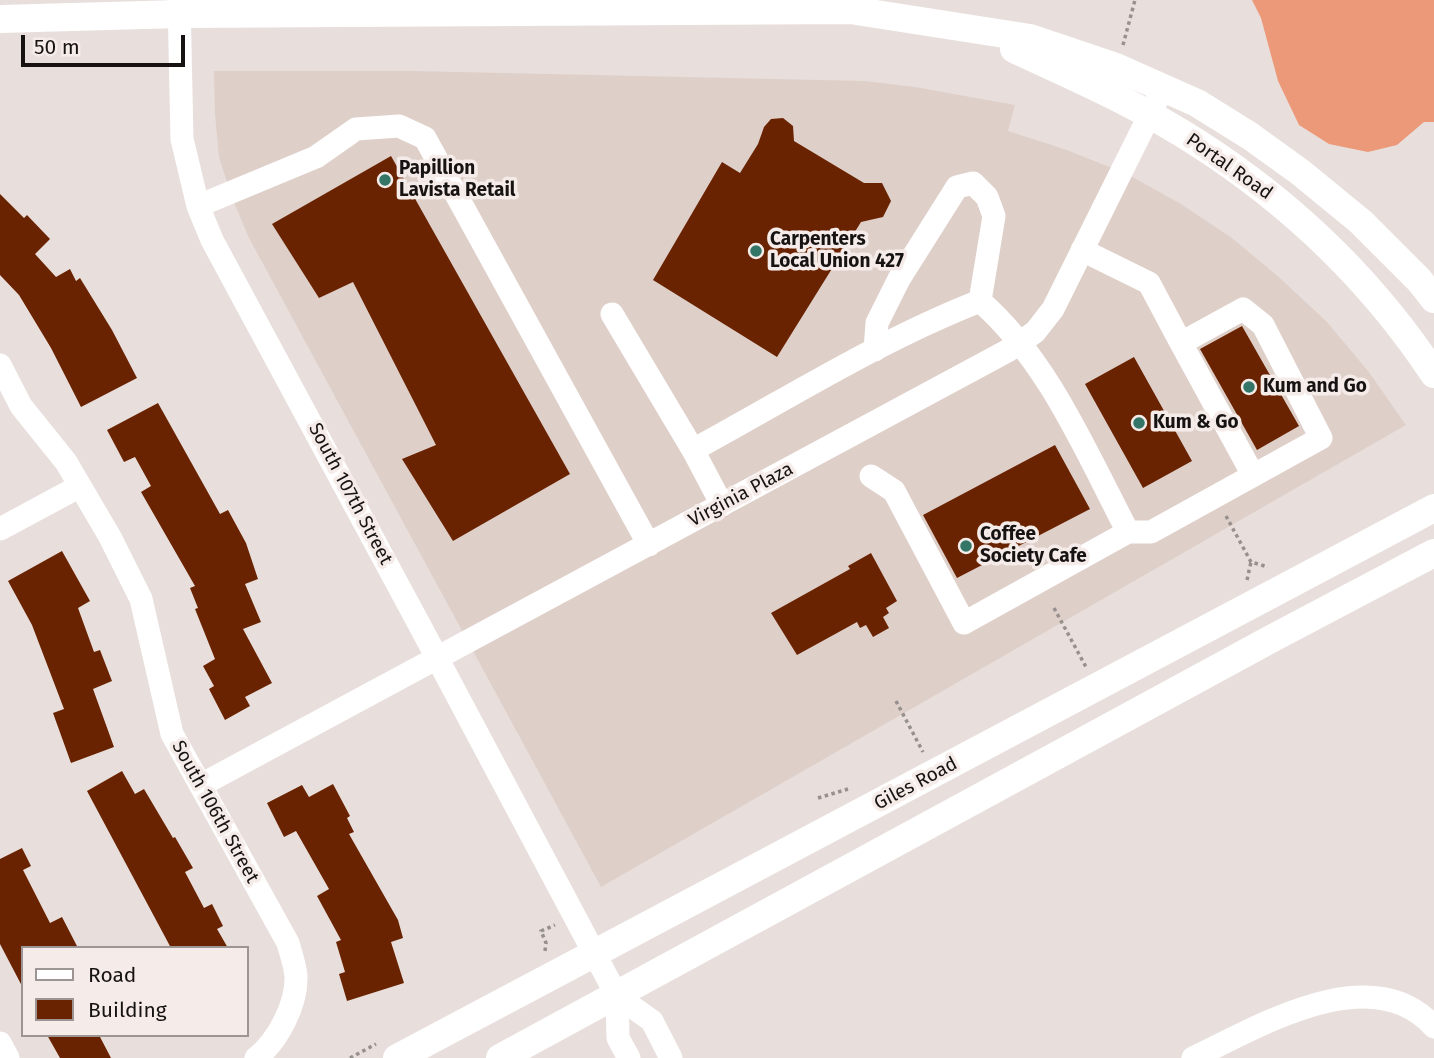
<!DOCTYPE html>
<html>
<head>
<meta charset="utf-8">
<style>
	body { margin:0 }
	#map { position:relative; width:1434px; height:1058px; overflow:hidden; background:#e8dfdc; font-family:"Fira Sans",sans-serif }
	canvas { display:block }
	.legend { position:absolute; left:21px; top:946px; width:228px; height:91px; box-sizing:border-box; background:#f5ece9; border:2px solid #9c9593; margin:0; padding:9px 12px; list-style:none; font-size:21px; color:#161312 }
	.legend li { display:flex; align-items:center; gap:14px; height:35px }
	.legend b { width:35px; border:2px solid #9c9593 }
	.scale { position:absolute; left:21px; top:35px; width:164px; height:32px; box-sizing:border-box; border:4px solid #161312; border-top:0; padding-left:9px; font-size:21px; line-height:24px; white-space:nowrap; color:#161312; -webkit-text-stroke:5px #f5ece9; paint-order:stroke }
</style>
</head>
<body>
<div id="map">
<canvas width="1434" height="1058"></canvas>
<ul class="legend">
<li><b style="height:9px;background:#fff"></b>Road</li>
<li><b style="height:19px;background:#6a2301"></b>Building</li>
</ul>
<div class="scale">50 m</div>
</div>
<script>
const context = document.querySelector('canvas').getContext('2d');
context.lineJoin = 'round';
function fill(path, color) { context.fillStyle = color; context.fill(path, 'evenodd'); }
function trace(path, color, width, dash) { context.strokeStyle = color; context.lineWidth = width; context.lineCap = dash ? 'butt' : 'round'; context.setLineDash(dash || []); context.stroke(path); }
function drawText(font, color, halo, rows, align = 'center') {
  context.font = font + ' "Fira Sans",sans-serif'; context.lineWidth = 7; context.setLineDash([]); context.textBaseline = 'middle'; context.strokeStyle = halo; context.fillStyle = color; for (const [text, x, y, turn = 0] of rows) {
    context.save(); context.translate(x, y); context.rotate((+turn || 0) * Math.PI / 180); context.textAlign = isNaN(turn) ? turn : align; if (halo) context.strokeText(text, 0, 0); context.fillText(text, 0, 0); context.restore();
  }
}
fill(new Path2D(`
	M214 71H413L865 81 915 87 1015 105 1008 131 1067 150 1127 174 1181 204 1232 238 1281 279 1327 322 1368 371 1406 425 601 887 249 238 232 198 219 157 215 114Z`), '#dfcfc9');
fill(new Path2D(`
	M1252 0H1434V122H1424L1397 145 1368 152 1329 144 1299 125 1278 81 1261 18Z`), '#ec997a');
fill(new Path2D(`
	M783 118 793 126 794 141 864 183H882L891 201 883 217 861 222 777 357 653 280 722 162 740 173 758 144 764 127 771 119Z
	M391 156 570 474 453 541 402 459 436 445 353 282 319 298 272 224Z
	M0 194 24 218 27 215 50 239 35 254 56 277 70 269 76 281 80 278 112 330 137 378 81 407 51 348 19 295 0 275Z
	M1242 326 1299 426 1257 450 1200 349Z
	M1134 357 1192 461 1143 488 1085 384Z
	M158 403 220 514 228 510 246 543 258 579 245 584 261 622 243 629 272 683 245 697 250 706 225 720 209 689 214 686 203 666 215 659 195 609 198 608 190 588 195 586 141 492 151 486 135 457 124 462 107 430Z
	M1055 445 1090 509 957 578 923 515Z
	M62 551 90 601 78 608 94 652 100 650 112 681 93 689 114 747 71 763 53 713 64 709 32 625 8 581Z
	M871 553 897 601 886 608 889 613 883 617 889 628 873 637 866 625 860 628 857 622 797 655 771 613 850 569 848 566Z
	M122 771 135 794 144 789 173 838 175 837 193 868 185 872 204 908 212 904 223 926 217 929 228 948H171L87 791Z
	M333 784 350 816 347 818 354 832 349 834 398 920 403 938 391 942 404 983 347 1001 339 974 345 972 336 942 341 940 317 896 329 889 296 831 284 837 267 803 302 785 309 797Z
	M22 848 31 866 23 870 50 923 62 917 78 948H23V988L0 944V859Z
	M47 1035H99L111 1058H60Z`), '#6a2301');
trace(new Path2D(`
	M1123 45 1135 0
	M1226 516 1251 562 1268 567
	M1247 580 1251 562
	M1054 608 1086 667
	M896 701 923 752
	M818 798 848 789
	M545 951 546 943 541 931 555 925
	M350 1058 376 1044`), '#97918e', 3.5, [3.5, 3.5]);
trace(new Path2D(`
	M179 0 182 139 198 206 212 240 419 624 617 996 618 1038 629 1058
	M198 206 316 157 356 129 399 126 425 138 649 545
	M612 314 693 450 722 505
	M1181 343 1253 475
	M875 350 877 323 899 279 957 187 973 183 987 197 994 216 980 301
	M0 365 21 406 66 462 110 537 141 599 172 734 288 943C291 954 295 965 296 976 297 1004 278 1041 256 1058
	M693 450C787 399 880 340 980 301 1048 360 1087 454 1128 532H1151L1321 438 1263 325 1243 309 1181 343 1149 283 1082 250
	M871 476 894 491 964 623 1128 532
	M0 529 80 486
	M201 785 1009 350 1035 332 1053 309 1163 88
	M617 996 652 1021 671 1058
	M0 1043 8 1058
	M1193 1058C1258 1027 1372 957 1434 1027`), '#fff', 23);
trace(new Path2D(`
	M0 19 180 14 850 10 1030 38 1116 67 1197 103 1250 136 1300 172 1361 222 1419 280 1434 299
	M1014 49C1077 78 1141 106 1199 144 1292 204 1373 282 1434 374
	M397 1058 1434 508
	M500 1058 1271 639 1434 553`), '#fff', 28);
for (const [x, y, r, color] of [
	[385,180,7,"#337566"],
	[756,251,7,"#337566"],
	[1249,387,7,"#337566"],
	[1139,423,7,"#337566"],
	[966,546,7,"#337566"]
]) { const dot = new Path2D(); dot.arc(x, y, r, 0, 2 * Math.PI); context.fillStyle = color; context.fill(dot); trace(dot, '#f5ece9', 2.5); }
drawText('19px', '#161312', '#f5ece9', [
	["Portal Road",1229,167,35],
	["South 107th Street",350,494,62],
	["Virginia Plaza",741,495,-28],
	["Giles Road",916,784,-28],
	["South 106th Street",215,812,61]
]);
drawText('bold 19px', '#161312', '#f5ece9', [
	["Papillion",399,169],
	["Lavista Retail",399,191],
	["Carpenters",770,240],
	["Local Union 427",770,262],
	["Kum and Go",1263,387],
	["Kum & Go",1153,423],
	["Coffee",980,535],
	["Society Cafe",980,557]
], 'left');
</script>
</body>
</html>
